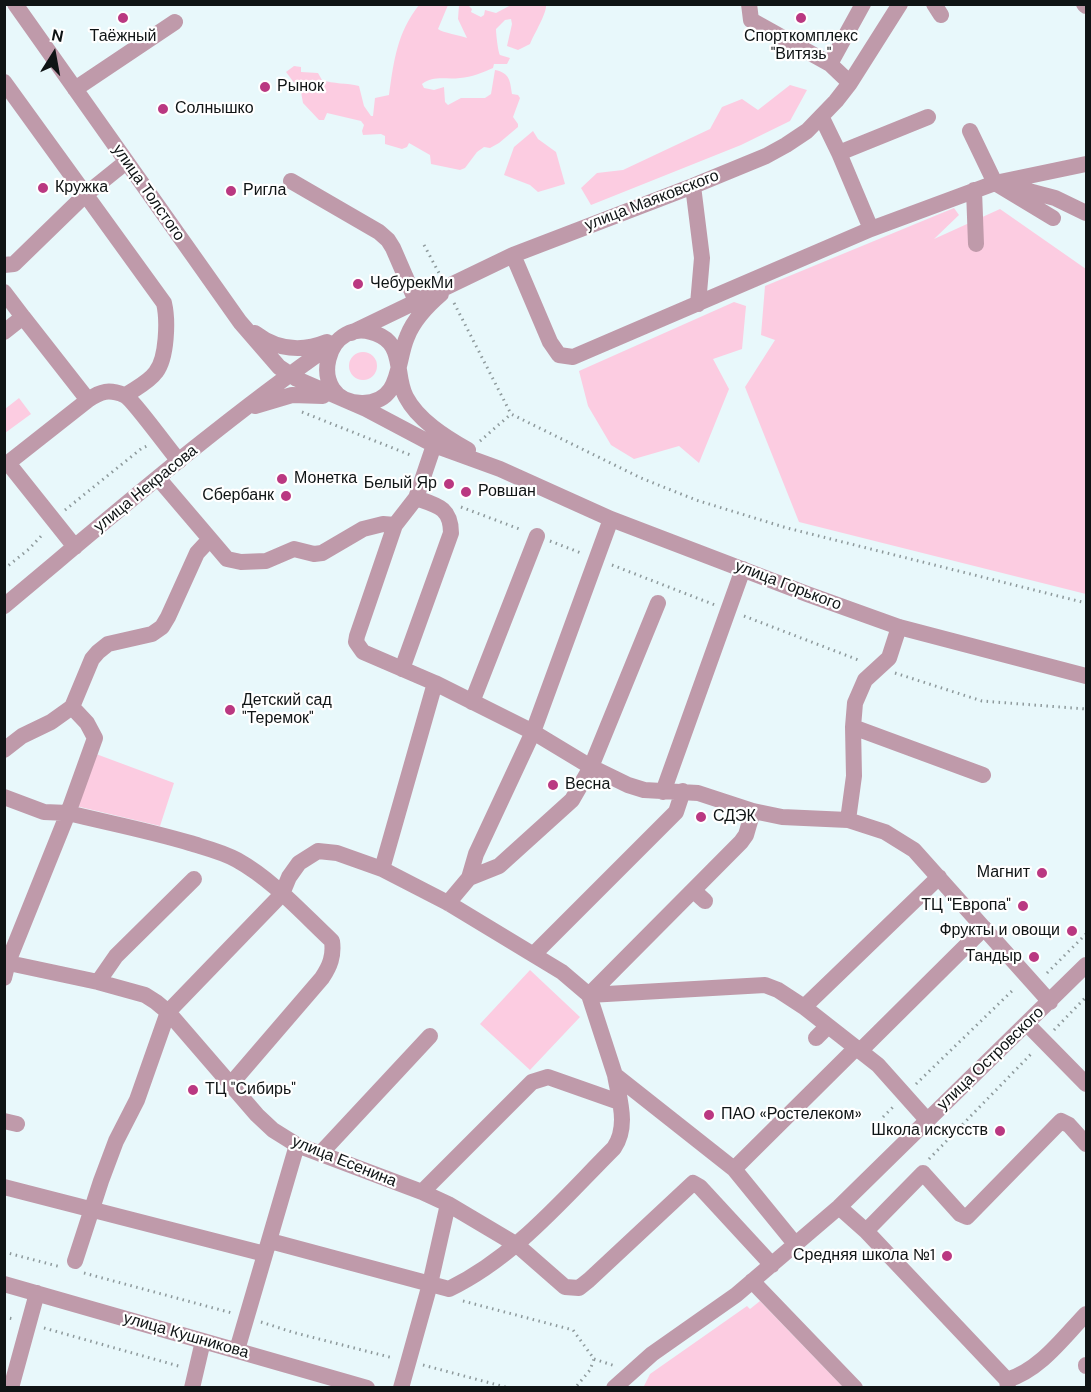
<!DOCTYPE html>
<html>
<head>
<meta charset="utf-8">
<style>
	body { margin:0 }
	#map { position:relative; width:1091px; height:1392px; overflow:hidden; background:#e8f8fb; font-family:"DM Sans",sans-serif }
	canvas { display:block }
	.frame { position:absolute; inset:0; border:6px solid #0f1415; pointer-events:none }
	.north { position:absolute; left:24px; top:24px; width:60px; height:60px; -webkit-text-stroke:4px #fff; paint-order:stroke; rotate:11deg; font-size:16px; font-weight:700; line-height:24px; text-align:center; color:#0f1415 }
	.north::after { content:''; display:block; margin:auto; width:21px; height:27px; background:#0f1415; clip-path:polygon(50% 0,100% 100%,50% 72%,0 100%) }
</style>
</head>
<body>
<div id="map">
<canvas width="1091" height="1392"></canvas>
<div class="frame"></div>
<div class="north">N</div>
</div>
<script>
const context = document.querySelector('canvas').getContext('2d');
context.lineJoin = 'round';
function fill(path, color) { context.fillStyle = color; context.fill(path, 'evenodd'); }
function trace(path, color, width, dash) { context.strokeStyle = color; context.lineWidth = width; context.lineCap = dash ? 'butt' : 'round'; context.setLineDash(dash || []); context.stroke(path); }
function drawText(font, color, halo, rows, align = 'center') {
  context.font = font + ' "DM Sans",sans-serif'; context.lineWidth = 4.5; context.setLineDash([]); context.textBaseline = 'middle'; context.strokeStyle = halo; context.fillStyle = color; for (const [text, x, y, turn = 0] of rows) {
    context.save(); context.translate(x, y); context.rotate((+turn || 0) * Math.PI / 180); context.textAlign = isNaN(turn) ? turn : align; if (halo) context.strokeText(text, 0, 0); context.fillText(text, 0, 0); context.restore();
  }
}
fill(new Path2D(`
	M419 5H448L438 29C443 33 460 35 467 38L458 19 459 5H468L472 9 471 12 481 17 484 15 485 10 496 13 511 5H546C547 13 534 34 530 44L518 50 507 46 512 24 511 19 505 20 496 29C496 33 498 52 500 55L510 58 507 64H494L493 68C482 73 472 77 460 78 446 80 434 75 422 84L424 88 434 90 444 87 445 102 448 105 461 98H485L491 94 495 70C510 73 510 81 512 94L518 95 520 98 513 117 518 124V127L499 143 490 148 484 147 477 152 465 168 460 170 431 164 430 155 409 143 407 147 402 149 385 144V136L381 134 363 135 362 131 364 125 361 121 327 113 324 120H319L303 103 301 92 286 72 294 66 301 67V72L318 73 322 80C333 84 347 83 359 86L364 106 371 116H373L375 98 389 95C394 60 397 33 419 5Z
	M790 85 807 90 790 121 741 145 591 205 581 188 597 173 623 170 710 129 722 107 742 99 758 110Z
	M533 131 538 139 556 152 565 184 538 192 530 185 504 175 514 147Z
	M954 208 959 215 934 239 1000 209 1086 269V594L799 522 745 387 775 340 761 335 765 286Z
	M734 302 746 306 742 349 713 359 729 389 699 463 679 446 634 459 611 445 588 406 579 371Z
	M349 366a14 14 0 1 1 28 0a14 14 0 1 1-28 0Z
	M19 398 31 414 5 433V409Z
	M96 754 174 783 160 826 76 806Z
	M530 970 580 1017 530 1070 480 1024Z
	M760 1301 844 1388H643L650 1374 747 1306 750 1309Z`), '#fccce1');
trace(new Path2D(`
	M424 245 439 273
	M454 303 511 414 641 478 696 500 787 528 1086 603
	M302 412 413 456
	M480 441 511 414
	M461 507 522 530
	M65 510 142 448 147 446
	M550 541 581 553
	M612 565 715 605
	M4 569 29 549 44 533
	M744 616 861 661
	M895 673 982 701 1086 709
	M1047 973 1086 934
	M1054 1030 1086 997
	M916 1084 1015 988
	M883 1117 895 1105
	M929 1159 1033 1052
	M4 1252 61 1267
	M84 1273 232 1313
	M463 1301 573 1330 594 1359 590 1370 575 1388
	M4 1317 14 1319
	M261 1322 292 1332 393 1358
	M44 1328 182 1367
	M594 1359 615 1366
	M423 1365 509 1388`), '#8e9a9c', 3, [1.5, 4.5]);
trace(new Path2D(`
	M15 4 240 322 279 367 297 379 366 409 434 445 500 469 611 519 807 594 899 627 1086 676
	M749 4 751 20 830 64 850 83
	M934 4 941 15
	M1084 4 1086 6
	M830 64 863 4
	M4 82 164 303C168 320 167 358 156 372 149 382 136 388 126 395
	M75 89 175 22
	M822 118 839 153 871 229 995 183 1086 164
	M970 131 995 183 1053 218
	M839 153 928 117
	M291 181 379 232 388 240 393 248 416 301
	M1006 185 1055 198 1086 213
	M693 186 702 258 698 304
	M974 190 976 244
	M513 255 550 342 559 355 573 357 871 229
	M4 265 14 264 85 195 126 162
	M4 292 23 317
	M441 294C427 306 414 319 407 337 396 362 402 402 363 403 303 404 325 307 381 336 404 348 395 377 406 397 418 420 445 437 468 450
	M4 332 23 317 88 400
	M255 333C277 350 302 352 327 342
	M351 333 513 255 693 186 766 156 786 145 807 131 836 101 850 83 900 4
	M255 406 292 395 323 396
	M434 445 416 498 395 525 357 636 356 642 363 652 435 683 533 732 591 767 628 785 644 790 698 793 753 811 782 817 848 820 885 832 914 850 1050 1002
	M8 463 88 400C101 391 109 389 124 395 132 398 170 451 179 461
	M4 465 8 463 75 547
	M158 478 210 539 197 553 168 617 162 627 152 634 108 644 98 652 92 659 72 707 87 723 95 738 68 813C109 823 150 831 190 843 206 848 223 852 237 860 273 880 303 914 332 941 334 956 330 966 322 978L230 1085
	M210 539 227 559 241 562 266 561 294 549 314 554 322 553 363 529 383 524 395 525
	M4 606C112 516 219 423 334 343
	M402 669 451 533C451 507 436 505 416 498
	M472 702 537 536
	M853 727 983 775
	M4 750 22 736 51 722 72 707
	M663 792 743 569
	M4 797 44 812 68 813 8 962 4 978
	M848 820 854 776 853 727 855 703 865 680 889 658 899 627
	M382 869 435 683
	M469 878 499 866 572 800 591 767 658 603
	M694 891 705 901
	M448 903 469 878 476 854 533 732 611 519
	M534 954 676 812 683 791
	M4 962 98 982 145 995 156 1002 168 1012 257 1115 273 1130 297 1145 422 1192 448 1204 517 1245 565 1287 579 1288 589 1280 693 1183 700 1187 772 1265
	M98 982 116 956 194 879
	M589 995 765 985 778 990 804 1007 878 1065 928 1121
	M589 995 741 842 746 835 753 811
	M804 1007 939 877
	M1027 1024 1086 1084
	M816 1038 828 1026
	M860 1051 984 928
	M4 1121 17 1124
	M320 1154 430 1036
	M734 1169 856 1048
	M4 1187 265 1254
	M422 1192 532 1082 548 1077 619 1102
	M839 1207 866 1231 1007 1380 1008 1388
	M866 1231 923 1173 960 1214 967 1217 1061 1121 1069 1125 1086 1144
	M270 1241 449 1289C515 1257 563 1199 614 1148 629 1126 619 1099 615 1075
	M75 1261 101 1181 116 1141 137 1100 168 1012 282 894 289 877 299 863 318 851 337 853 382 869 448 903 562 972 589 995 615 1075 734 1169 796 1245
	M752 1281 855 1388
	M4 1284 367 1388
	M237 1350 297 1145
	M1086 1365V1366
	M1007 1380C1040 1370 1063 1338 1086 1314
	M11 1388 37 1293
	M192 1388 203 1341
	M401 1388 430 1284 448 1204
	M614 1388 652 1354 736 1295 839 1207 1086 965`), '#bf9aaa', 16);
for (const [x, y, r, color] of [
	[123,18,6,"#ba3881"],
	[801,18,6,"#ba3881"],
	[265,87,6,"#ba3881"],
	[163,109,6,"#ba3881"],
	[43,188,6,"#ba3881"],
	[231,191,6,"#ba3881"],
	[358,284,6,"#ba3881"],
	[282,479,6,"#ba3881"],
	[449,484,6,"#ba3881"],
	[466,492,6,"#ba3881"],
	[286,496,6,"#ba3881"],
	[230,710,6,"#ba3881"],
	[553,785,6,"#ba3881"],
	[701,817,6,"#ba3881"],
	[1042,873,6,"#ba3881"],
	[1023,906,6,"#ba3881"],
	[1072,931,6,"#ba3881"],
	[1034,957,6,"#ba3881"],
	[193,1090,6,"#ba3881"],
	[709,1115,6,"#ba3881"],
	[1000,1131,6,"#ba3881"],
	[947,1256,6,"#ba3881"]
]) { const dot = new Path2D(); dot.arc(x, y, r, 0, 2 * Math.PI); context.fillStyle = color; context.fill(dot); trace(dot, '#fff', 2); }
drawText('16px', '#0f1415', '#fff', [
	["Таёжный",123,37,"center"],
	["Спорткомплекс",801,37,"center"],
	["\"Витязь\"",801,55,"center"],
	["Рынок",277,87],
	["Солнышко",175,109],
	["Кружка",55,188],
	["Ригла",243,191],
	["ЧебурекМи",370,284],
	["Монетка",294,479],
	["Белый Яр",437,484,"right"],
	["Ровшан",478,492],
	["Сбербанк",274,496,"right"],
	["Детский сад",242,701],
	["\"Теремок\"",242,719],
	["Весна",565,785],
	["СДЭК",713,817],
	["Магнит",1030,873,"right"],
	["ТЦ \"Европа\"",1011,906,"right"],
	["Фрукты и овощи",1060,931,"right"],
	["Тандыр",1022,957,"right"],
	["ТЦ \"Сибирь\"",205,1090],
	["ПАО «Ростелеком»",721,1115],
	["Школа искусств",988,1131,"right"],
	["Средняя школа №1",935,1256,"right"]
], 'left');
drawText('16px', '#0f1415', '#fff', [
	["улица Толстого",148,193,55],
	["улица Маяковского",652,201,-21],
	["улица Некрасова",146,489,-39],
	["улица Горького",788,586,21],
	["улица Островского",991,1059,-44],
	["улица Есенина",344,1162,22],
	["улица Кушникова",186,1336,16]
]);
</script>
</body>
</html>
